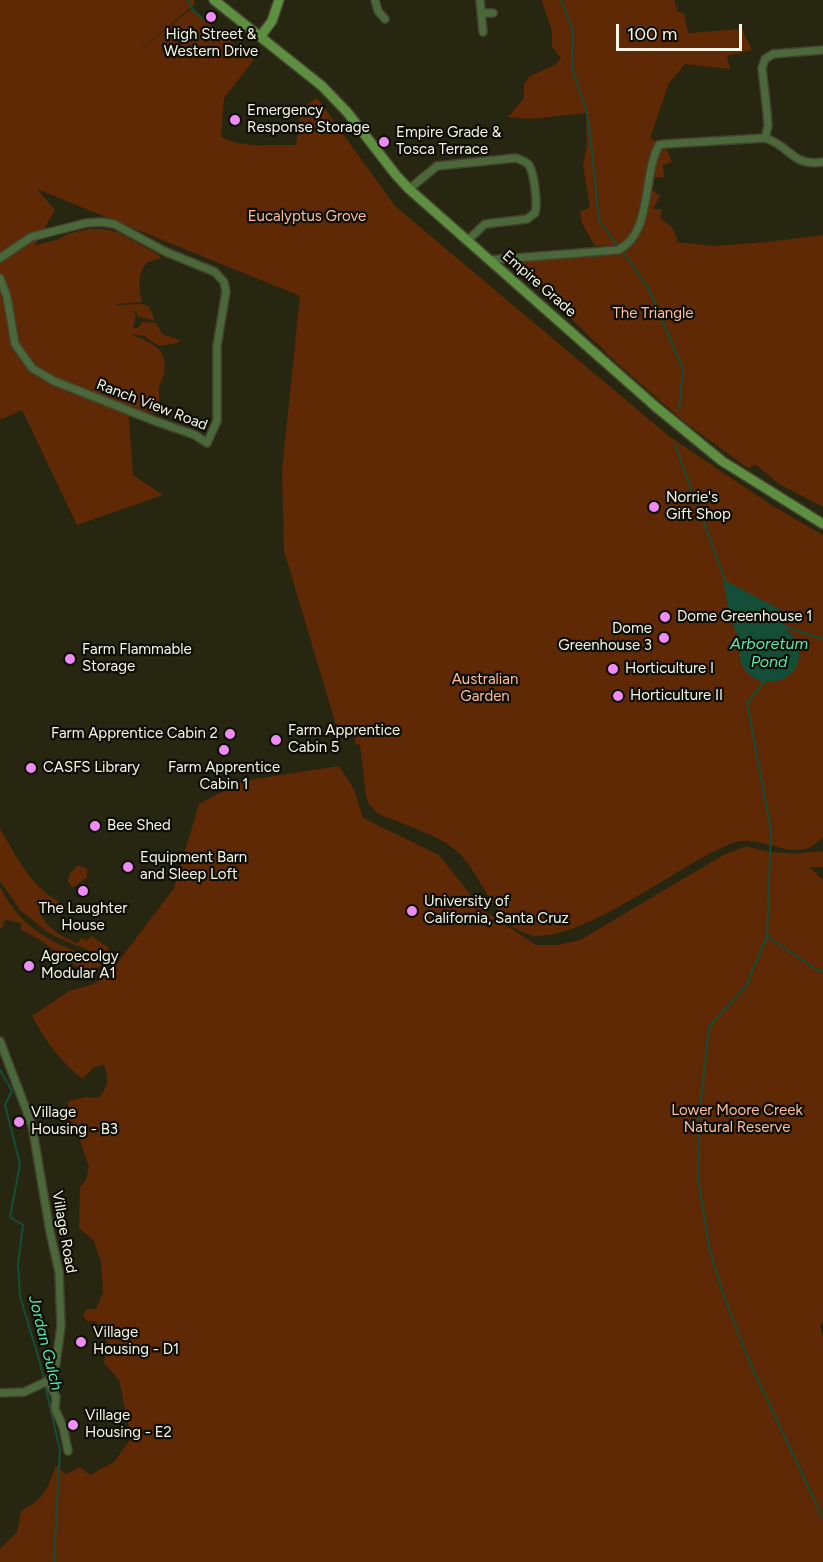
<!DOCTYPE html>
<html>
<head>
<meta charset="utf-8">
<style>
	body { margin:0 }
	#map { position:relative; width:823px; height:1562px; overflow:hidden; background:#272611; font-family:Figtree,sans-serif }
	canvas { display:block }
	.scale { position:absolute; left:616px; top:24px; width:126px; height:27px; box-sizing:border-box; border:3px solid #f6f6e8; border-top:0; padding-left:8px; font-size:18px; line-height:21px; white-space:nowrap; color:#f6f6e8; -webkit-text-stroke:4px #0f0e06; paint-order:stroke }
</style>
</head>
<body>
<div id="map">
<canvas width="823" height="1562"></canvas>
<div class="scale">100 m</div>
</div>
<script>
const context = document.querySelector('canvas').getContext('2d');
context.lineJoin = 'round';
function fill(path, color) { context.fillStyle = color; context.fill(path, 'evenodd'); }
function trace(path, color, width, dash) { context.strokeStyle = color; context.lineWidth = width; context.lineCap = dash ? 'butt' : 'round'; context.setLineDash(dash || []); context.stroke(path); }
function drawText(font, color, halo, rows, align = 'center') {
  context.font = font + ' Figtree,sans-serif'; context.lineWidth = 4.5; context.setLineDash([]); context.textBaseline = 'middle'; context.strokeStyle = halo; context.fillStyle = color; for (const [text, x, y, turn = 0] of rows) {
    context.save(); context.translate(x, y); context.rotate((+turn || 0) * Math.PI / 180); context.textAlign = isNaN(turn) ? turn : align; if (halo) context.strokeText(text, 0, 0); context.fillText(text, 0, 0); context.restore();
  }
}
fill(new Path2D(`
	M0 0H194L195 4 127 61 191 9 254 60 224 98 221 136C234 148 278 145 296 145L301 109 317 98 395 206 670 437 773 506 823 535V838C818 841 813 846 808 848 786 856 758 836 736 842 730 843 724 847 719 849 670 872 586 938 534 936 528 935 518 930 513 927 494 912 479 876 462 856 443 835 402 825 377 813L369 804 366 796 360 745 356 744 353 735H339L284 551 282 470 300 296 37 189 55 210 35 245 60 239 67 234 88 229H104L117 232 159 255 161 258C157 260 151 260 147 263 137 271 139 291 142 302L116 304 118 305 142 304 149 306 155 321 137 316V312L132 311 136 314 133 328H138L142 322 156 323 162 334 180 340 178 343 159 346 144 336 131 334C149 343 169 346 164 374 163 378 160 383 159 388 158 396 161 404 159 412L154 414 128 406 133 475 163 495 77 525 22 410 0 420Z
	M541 0H674L678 12 684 13 688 33 742 29 752 50 727 56 730 69 685 64 669 83 650 138 666 148 672 162 663 165 664 177 652 178 648 187 660 196 653 209H662L660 218 672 227 678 241 674 242 714 246 767 242 823 235V507L779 484 755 464 749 469 687 424 618 364 510 260 619 255 616 245 595 246 582 223 580 212 590 207 583 165 587 146 586 113 529 119 508 117 524 98V84L530 76 555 65 561 58 552 47C554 30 547 16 541 0Z
	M339 766 354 789 363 818 439 855 483 910 536 945H558L580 940 725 854 747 846C771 855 799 854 823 851V867H809L823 880V1319L820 1327 823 1336V1562H0V1549L17 1532 21 1511C45 1498 46 1491 56 1466L66 1474 80 1467 90 1475 114 1462 131 1438 119 1380 104 1363C108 1342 110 1338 96 1321H87L83 1315 87 1309H96L103 1292 101 1261 93 1240 79 1228 80 1187 86 1180 89 1167 80 1140 79 1126 70 1121 68 1101 86 1097 98 1098C109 1086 109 1080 104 1065L94 1067 82 1079C58 1058 47 1043 32 1016L69 991 94 984 109 974 174 888 199 804 242 781Z
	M0 829C20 862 30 887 66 906L38 903C40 924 59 936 77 943L81 938 88 940 91 936 109 948 108 955H101L63 940 47 932 20 910 0 881Z
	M78 865 87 869V877L72 888 68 881 70 873Z
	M0 887C23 932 55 944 100 961L101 966 93 969 79 968 37 938 21 930V923L5 920 2 928H0Z`), '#5e2904');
fill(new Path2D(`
	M724 580 781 610C783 615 783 623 786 628 793 639 800 639 799 656 797 684 759 691 744 669 737 659 742 649 740 638 738 630 733 624 731 617 728 605 727 592 724 580Z`), '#144e38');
trace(new Path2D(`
	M188 0 193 10 204 20
	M561 0 573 30 572 69 586 109 590 134 599 220 618 246
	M622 251 648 287 683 369 679 409
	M675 445 724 577 731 619 740 637
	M786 627 823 639
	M764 682 747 703 771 830 767 936 746 986 709 1027 699 1116 698 1177 710 1252 726 1302 750 1363 823 1518
	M767 936 815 969 823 972
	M0 1070 12 1091 5 1105 20 1164 10 1217 23 1225 18 1265 20 1296 40 1363 60 1450 54 1562`), '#144e38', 2);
const street = new Path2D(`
	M375 0 378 11 385 19
	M480 0 483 32
	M482 13H493
	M765 138 768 126 767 112 762 68 765 59 773 54 823 50
	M409 189 437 166 516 158C522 160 525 161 529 165 534 173 538 204 535 213L527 219 485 224 467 241
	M0 258 31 237 86 223 102 222 114 224 166 252 215 272 224 282 226 291 217 346V421L207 443 195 435 155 421 54 381 32 368 15 344 7 297 0 278
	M489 260 618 250C653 233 642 176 659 145L664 144 765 138C791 146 792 167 823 162
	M0 1041 32 1125 50 1232 59 1272 61 1326 55 1370 48 1381 24 1392 0 1393
	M48 1381 56 1397 55 1409 63 1427 68 1451`);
const secondary = new Path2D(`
	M214 0 322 86 347 112 396 175 409 189 656 407 722 461 823 524
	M260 37 272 21 279 0`);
trace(street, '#44432f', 10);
trace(secondary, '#44432f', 12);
trace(street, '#4a6839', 7);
trace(secondary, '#5e8e40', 9);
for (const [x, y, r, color] of [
	[211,17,6,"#ef8bf7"],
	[235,120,6,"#ef8bf7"],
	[384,142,6,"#ef8bf7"],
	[654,507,6,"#ef8bf7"],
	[665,617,6,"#ef8bf7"],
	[664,638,6,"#ef8bf7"],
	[70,659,6,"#ef8bf7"],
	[613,669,6,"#ef8bf7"],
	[618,696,6,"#ef8bf7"],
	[230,734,6,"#ef8bf7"],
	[276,740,6,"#ef8bf7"],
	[224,750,6,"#ef8bf7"],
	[31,768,6,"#ef8bf7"],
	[95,826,6,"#ef8bf7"],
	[128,867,6,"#ef8bf7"],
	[83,891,6,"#ef8bf7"],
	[412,911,6,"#ef8bf7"],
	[29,966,6,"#ef8bf7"],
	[19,1122,6,"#ef8bf7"],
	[81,1342,6,"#ef8bf7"],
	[73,1425,6,"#ef8bf7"]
]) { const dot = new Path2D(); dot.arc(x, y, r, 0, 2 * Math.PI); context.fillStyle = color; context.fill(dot); trace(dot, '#0f0e06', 2); }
drawText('15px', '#f6f6e8', '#0f0e06', [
	["High Street &",211,35,"center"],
	["Western Drive",211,52,"center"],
	["Emergency",247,111],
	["Response Storage",247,128],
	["Empire Grade &",396,133],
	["Tosca Terrace",396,150],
	["Norrie's",666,498],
	["Gift Shop",666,515],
	["Dome Greenhouse 1",677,617],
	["Dome",652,629,"right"],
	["Greenhouse 3",652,646,"right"],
	["Farm Flammable",82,650],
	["Storage",82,667],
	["Horticulture I",625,669],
	["Horticulture II",630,696],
	["Farm Apprentice",288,731],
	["Cabin 5",288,748],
	["Farm Apprentice Cabin 2",218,734,"right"],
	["CASFS Library",43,768],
	["Farm Apprentice",224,768,"center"],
	["Cabin 1",224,785,"center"],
	["Bee Shed",107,826],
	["Equipment Barn",140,858],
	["and Sleep Loft",140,875],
	["University of",424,902],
	["California, Santa Cruz",424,919],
	["The Laughter",83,909,"center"],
	["House",83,926,"center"],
	["Agroecolgy",41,957],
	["Modular A1",41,974],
	["Village",31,1113],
	["Housing - B3",31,1130],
	["Village",93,1333],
	["Housing - D1",93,1350],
	["Village",85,1416],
	["Housing - E2",85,1433]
], 'left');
drawText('15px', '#febc99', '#0f0e06', [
	["Eucalyptus Grove",307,217],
	["The Triangle",653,314],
	["Australian",485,680],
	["Garden",485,697],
	["Lower Moore Creek",737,1111],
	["Natural Reserve",737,1128]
]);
drawText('15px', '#f6f6e8', '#0f0e06', [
	["Empire Grade",539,284,41],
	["Ranch View Road",152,405,21],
	["Village Road",64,1232,80]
]);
drawText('italic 16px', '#5ae9b0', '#0f0e06', [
	["Arboretum",769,644],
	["Pond",769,662],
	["Jordan Gulch",45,1343,76]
]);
</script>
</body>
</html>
